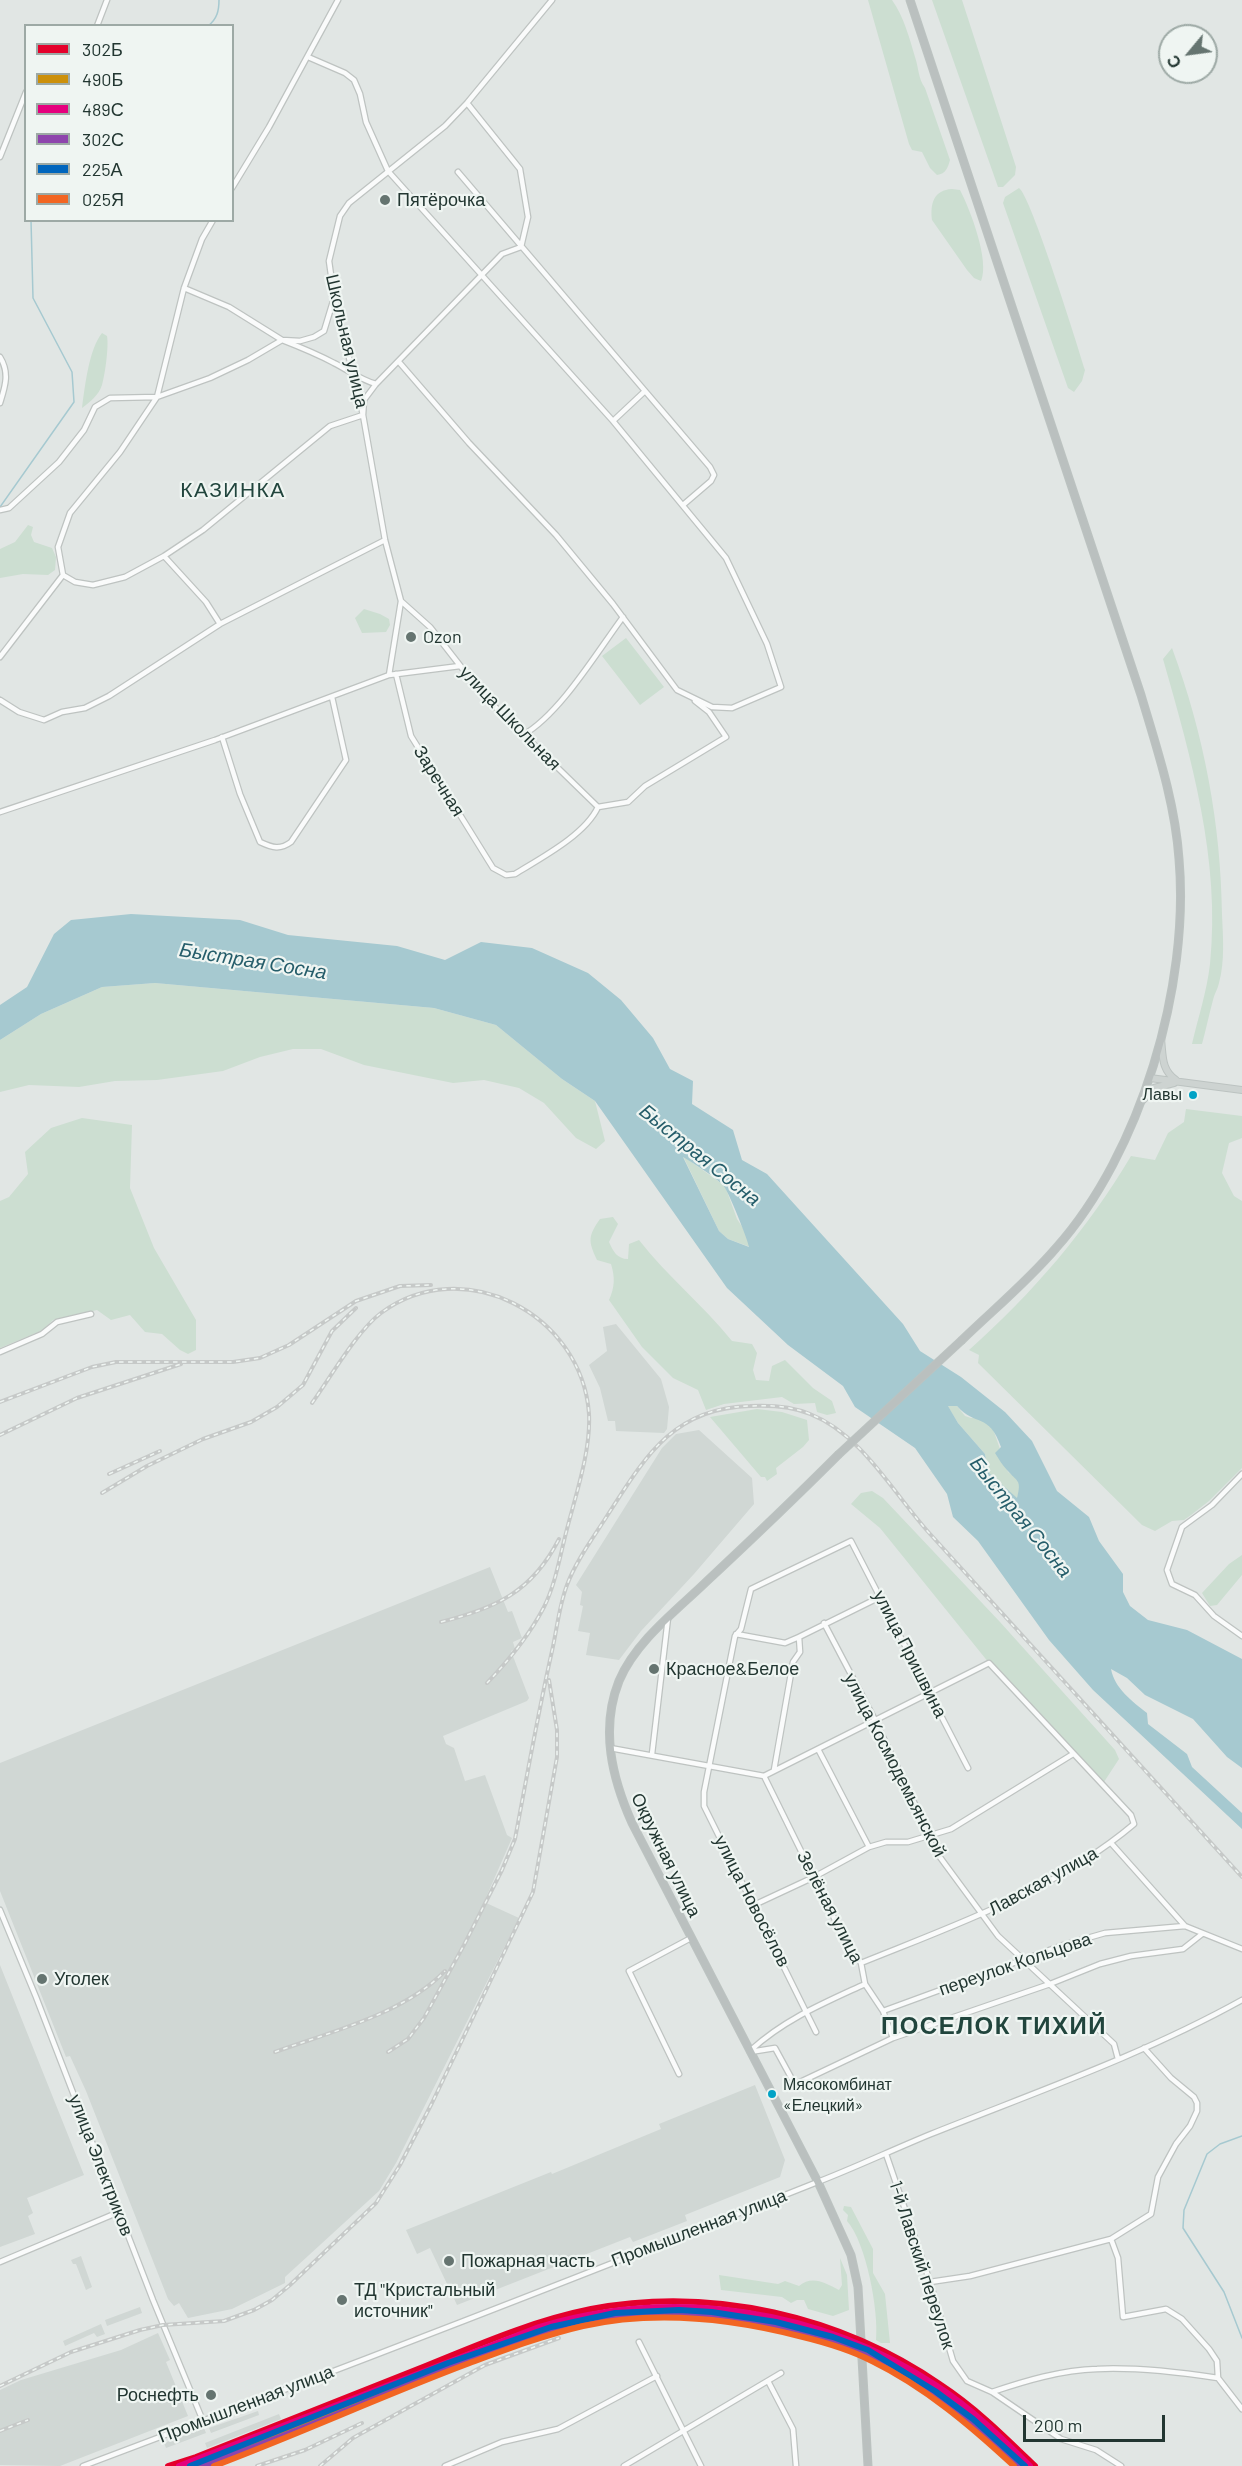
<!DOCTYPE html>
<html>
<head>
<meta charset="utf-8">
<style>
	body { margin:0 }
	#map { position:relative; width:1242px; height:2466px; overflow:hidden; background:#e1e6e4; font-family:Barlow,sans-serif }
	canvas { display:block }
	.legend { position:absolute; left:24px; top:24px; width:210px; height:198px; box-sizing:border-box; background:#eff5f2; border:2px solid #9da9a5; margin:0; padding:8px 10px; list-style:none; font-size:18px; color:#223631 }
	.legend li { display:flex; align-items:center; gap:12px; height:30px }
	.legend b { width:30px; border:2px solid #9da9a5 }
	.north { position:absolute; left:1158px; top:24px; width:60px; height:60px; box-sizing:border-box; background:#eff5f2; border:2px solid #9da9a5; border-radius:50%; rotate:241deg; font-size:16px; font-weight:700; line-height:24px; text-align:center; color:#223631 }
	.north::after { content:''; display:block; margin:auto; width:21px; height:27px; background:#657470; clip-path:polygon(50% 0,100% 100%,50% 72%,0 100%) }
	.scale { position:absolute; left:1023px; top:2415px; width:142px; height:27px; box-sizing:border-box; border:3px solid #223631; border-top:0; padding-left:8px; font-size:18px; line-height:21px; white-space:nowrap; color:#223631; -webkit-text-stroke:4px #eff5f2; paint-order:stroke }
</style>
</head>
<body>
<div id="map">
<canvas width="1242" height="2466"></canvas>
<ul class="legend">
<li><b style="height:8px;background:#e4002b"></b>302Б</li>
<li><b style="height:8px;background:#cc900a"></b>490Б</li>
<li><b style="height:8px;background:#e5007d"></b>489С</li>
<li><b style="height:8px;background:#8e44ad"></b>302С</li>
<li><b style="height:8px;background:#0065bd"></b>225А</li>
<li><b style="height:8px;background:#f26522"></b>025Я</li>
</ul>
<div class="north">С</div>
<div class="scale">200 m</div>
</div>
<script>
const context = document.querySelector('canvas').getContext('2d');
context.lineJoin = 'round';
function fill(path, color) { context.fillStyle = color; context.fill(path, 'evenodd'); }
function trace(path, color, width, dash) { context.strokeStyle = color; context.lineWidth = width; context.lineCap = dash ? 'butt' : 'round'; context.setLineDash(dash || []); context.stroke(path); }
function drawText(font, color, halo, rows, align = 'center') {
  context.font = font + ' Barlow,sans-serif'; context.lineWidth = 4.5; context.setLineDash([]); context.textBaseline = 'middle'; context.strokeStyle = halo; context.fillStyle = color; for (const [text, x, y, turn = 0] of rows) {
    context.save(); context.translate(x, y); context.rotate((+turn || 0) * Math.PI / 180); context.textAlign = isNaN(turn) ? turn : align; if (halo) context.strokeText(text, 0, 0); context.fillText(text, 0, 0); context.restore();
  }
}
fill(new Path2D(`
	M616 1324 661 1379 669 1407 667 1429 664 1433 616 1431 615 1421H608L600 1388 589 1365 607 1351 603 1327Z
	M699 1430 752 1478 754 1504 694 1574 641 1631 619 1660 586 1655 590 1633 578 1631 583 1606 580 1605 582 1592 576 1585 662 1448 676 1434Z
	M490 1567 508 1612 512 1611 522 1638 513 1642 515 1649 511 1651 529 1698 527 1701 443 1736 446 1744 454 1748 465 1781 485 1775 507 1835 512 1838 484 1902 519 1918 396 2163 379 2191 285 2277V2283L232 2309 188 2318 179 2303 174 2306 168 2299 86 2091 70 2056 66 2057 0 1891V1763Z
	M0 1965 84 2175 27 2198 33 2213 28 2216 35 2234 0 2247Z
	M755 2085 785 2160 780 2177 685 2215 687 2221 633 2242 630 2237 457 2305 430 2248 417 2254 406 2230 551 2172 552 2174 644 2136 661 2129 659 2124Z
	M81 2256 92 2287 86 2290 76 2264H73L71 2260Z
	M140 2307 142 2313 107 2326 105 2320Z
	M101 2324 105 2334 97 2337 94 2333 65 2346 63 2341Z
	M158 2333 170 2360 166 2362 188 2416 60 2466 0 2465V2390L21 2380 121 2350Z
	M258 2411 259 2415 211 2433 209 2428Z
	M279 2414 281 2419 207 2448 205 2443Z
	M204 2428 206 2433 166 2448 164 2443Z`), '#d0d7d4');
fill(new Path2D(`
	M868 0H892C904 17 909 37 915 57 919 69 918 78 925 88L950 160C948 167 946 174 937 175L930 168 922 152 912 150 909 144Z
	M932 0H962L1016 167 1015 175 1003 187H998Z
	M1019 188C1031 196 1078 347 1085 370L1082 381 1074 392 1068 388 1003 203 1005 197Z
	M952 189 960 190C970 209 990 261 981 281L974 278 967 270 932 220C930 203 934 190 952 189Z
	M102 333 107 336C109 346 105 375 102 385 99 395 90 402 82 408 85 386 89 349 102 333Z
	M28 525 33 527 31 535 34 542 52 548 56 557 55 570 48 575 23 574 0 578V549L15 542Z
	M364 609 380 614 389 619 390 625 386 632 362 633 355 618Z
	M626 638 664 687 640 705 602 656Z
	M1172 648C1204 734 1221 824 1222 915 1223 937 1225 961 1219 983 1218 989 1214 994 1213 1000 1209 1015 1206 1029 1202 1044H1192C1198 1018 1207 991 1210 964 1221 861 1191 757 1163 659Z
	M155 983 434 1008 496 1025 562 1079 595 1101 605 1141 596 1149 576 1138 544 1103 519 1088 484 1080 453 1083 364 1065 321 1049H293L260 1057 223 1071 157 1080 115 1081 79 1087 29 1085 0 1092V1040L41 1014 102 987Z
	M1186 1109 1242 1116V1138L1229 1143 1222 1173 1234 1196 1242 1201V1468L1209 1501 1191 1515 1184 1520 1172 1521 1155 1531 1142 1525 978 1363 979 1355 969 1350C1033 1293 1087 1230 1131 1156L1155 1160 1168 1133 1184 1122Z
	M82 1118 132 1125 130 1188 154 1248 196 1320V1350L188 1354 180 1350 162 1334 145 1332 130 1315 111 1320 97 1310 53 1320 43 1330 0 1348V1201L9 1197 28 1174 25 1152 51 1128Z
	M683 1156 725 1186 737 1219 747 1234 750 1247 728 1239 719 1231Z
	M613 1217 618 1224 609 1242C613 1251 617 1259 628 1259L629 1244 639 1240C667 1276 703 1305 732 1341L752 1344 757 1353 753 1370 756 1380 769 1381 772 1366 785 1360 813 1388 832 1401 836 1413 827 1415 817 1412 815 1403 794 1404 782 1397 724 1404 706 1410 698 1390 673 1378 642 1347 609 1300C615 1287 615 1277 611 1264L597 1260C588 1241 588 1236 600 1219Z
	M947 1405 957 1406 965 1416 971 1418H978L992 1426 1008 1472 1017 1478 1020 1486 1017 1499 988 1472 985 1454 958 1423Z
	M757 1409 782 1412 807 1420 809 1440 803 1447 776 1468 777 1474 767 1481 765 1477H761L710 1417Z
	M872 1491 883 1498 1000 1622 1115 1750 1119 1759 1102 1785 989 1663 880 1528 851 1504 861 1493Z
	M1242 1555V1575L1217 1605 1210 1606 1202 1593 1229 1564Z
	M844 2206 851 2207 873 2249V2273L885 2294 890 2343H881L876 2340C879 2311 866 2242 847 2221L848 2215 843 2210Z
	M840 2258 847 2275 849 2310 833 2316 808 2309 804 2300H797L791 2303 782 2297 721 2290 719 2275 778 2284 785 2281 799 2286C812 2275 825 2283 839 2290L842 2285Z`), '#ccded1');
fill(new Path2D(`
	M131 914 240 920 288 935 397 946 445 960 481 942 532 948 588 973 621 1000 653 1038 670 1069 693 1081 692 1104 733 1130 742 1160 767 1174 903 1324 920 1351 961 1377 1005 1412 1032 1441 1057 1491 1089 1517 1099 1541 1123 1574V1592L1130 1606 1148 1620 1187 1630 1242 1659V1768L1227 1757 1193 1719 1145 1695 1127 1678 1111 1669C1115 1689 1132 1701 1147 1713L1148 1724 1187 1754 1192 1767 1242 1813V1829L1093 1690 1049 1640 978 1541 953 1517 947 1494 915 1448 855 1407 843 1386 788 1345 727 1288 595 1101 562 1079 496 1025 434 1008 155 983 102 987 41 1014 0 1040V1005L27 987 54 934 71 920ZM683 1157C696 1165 712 1175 723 1185 728 1190 748 1240 749 1247L728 1239 719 1231ZM948 1406H957C975 1427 989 1412 1001 1447L995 1453C999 1459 1002 1465 1007 1470 1017 1482 1022 1479 1017 1498L988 1472 985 1454 958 1423Z`), '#a6c9d0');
trace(new Path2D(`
	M208 26C217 19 219 11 219 0
	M0 507 74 402 72 372 33 298 31 220
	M1242 2136 1220 2144 1207 2154 1184 2210 1183 2228 1224 2292 1242 2338`), '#a6c9d0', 1.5);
const minor = new Path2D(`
	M97 26 107 0
	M308 57 345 73 354 80 360 94 366 122 388 171 613 421 726 558 767 644 781 687 732 708 712 707 677 690 613 604 556 535 469 443 399 362
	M0 157 26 92
	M458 172 710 467 714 475 711 481 683 505
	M232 188 269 127 338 0
	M184 288 229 307 282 340 300 341 314 337 324 331 334 298
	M0 357C10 373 5 387 0 403
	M613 421 645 391
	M0 510 9 508 59 462 84 430 95 407 110 398 157 397 210 378 248 360 282 340C300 347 317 354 334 363 348 370 361 380 376 384
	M164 556 206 602 220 624
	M63 575 75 582 93 585 125 577 164 556 203 530 330 426 363 415 364 400 376 384 502 254 521 247 528 217 520 169 467 103
	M401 601 430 627 483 695 598 807
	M0 657 63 575 58 547 70 513 120 452 157 397 184 288 202 239 213 220
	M396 674 411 736 493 868 506 875 515 874C541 858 585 835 598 807
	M389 675 401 601 385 540 363 415 334 296 329 261 340 216 349 203 445 126 467 103 552 0
	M0 700 19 712 44 720 62 712 85 708 109 696 220 624 385 540
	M523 735C560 714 597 652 623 617
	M222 737 240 794 260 842C273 848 280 850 291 842L346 760 332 697
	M598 807 628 802 645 786 726 737 709 712 695 701
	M0 812 215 740 389 675 460 666
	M0 1352 42 1334 57 1322 91 1314
	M1242 1474 1212 1505 1182 1527 1167 1570 1172 1584 1195 1595 1214 1616 1242 1636
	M824 1623 875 1720 930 1836 931 1845 998 1936 1114 2044 1118 2059
	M736 1634 785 1643 799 1637
	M610 1748 764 1776 989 1663 1131 1815 1134 1824C1056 1890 955 1925 861 1963
	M818 1749 869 1847
	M652 1754 668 1618
	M774 1770 793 1662 800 1652 799 1637 880 1597
	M764 1776 841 1932 861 1963 865 1984 883 2011 893 2038
	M1111 1843 1185 1926 1242 1949
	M754 1905 814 1877 869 1847 886 1842H908L951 1829 1073 1754
	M0 1910 36 1997 153 2300 203 2421
	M883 2011 1063 1945 1105 1933 1185 1926
	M816 2032 704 1806V1792L735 1636 741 1629 751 1589 851 1541 968 1768
	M751 2050C785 2019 824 2003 865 1984
	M750 2052 775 2048 793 2081 798 2083 893 2038 1050 1984 1100 1964 1131 1956 1183 1949 1202 1934
	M679 2074 629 1971 691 1938
	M886 2154 930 2282 953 2361 967 2381 992 2392 1061 2439 1096 2450 1121 2466
	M1111 2239 1118 2258 1123 2317 1166 2309 1182 2319 1209 2349 1217 2361 1218 2378 1242 2409
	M0 2262 119 2212
	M930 2282 970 2276 1111 2239 1151 2214 1158 2177 1176 2144 1190 2126 1197 2111V2103L1194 2097 1171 2078 1144 2048
	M639 2342 701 2466
	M768 2381 793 2429 796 2466
	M992 2392C1025 2381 1061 2370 1097 2369 1137 2367 1178 2372 1218 2378
	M83 2466C328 2374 572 2280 815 2183 854 2168 892 2150 931 2134 1036 2092 1143 2055 1242 2000
	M445 2466 502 2442 558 2429 657 2376
	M624 2466 781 2373`);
const major = new Path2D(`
	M1161 1039C1163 1055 1161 1070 1176 1080
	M1150 1078 1242 1090
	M1142 1101 1154 1088 1174 1083`);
const highway = new Path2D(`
	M910 0 1141 695C1157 749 1175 802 1179 859 1190 985 1141 1153 1056 1248 1028 1281 993 1310 962 1340
	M838 1455C795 1498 751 1540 706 1582 676 1611 636 1641 619 1681 600 1729 612 1778 632 1823L818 2182 851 2255 858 2287 868 2466`);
trace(minor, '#bec3c1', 7);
trace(major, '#bcc3c1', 8);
trace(highway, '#bcc3c1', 9);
trace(minor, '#fafbfb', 4.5);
trace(major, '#cdd3d1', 6);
trace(highway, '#bac0bf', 7);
const rail = new Path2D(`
	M0 1402 92 1367 116 1362H233L260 1358 289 1345 356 1301 400 1286 431 1285
	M312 1403C330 1378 357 1331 381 1313 463 1252 582 1314 589 1414 591 1450 576 1494 567 1529 560 1555 556 1583 544 1607 529 1636 509 1660 487 1683
	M0 1435 77 1398 181 1364
	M109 1474 160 1451
	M102 1493 147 1466 203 1439 251 1422 277 1407 303 1385 332 1331 356 1308
	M441 1622C496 1608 532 1592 559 1539
	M275 2052C330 2032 404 2014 445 1971
	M388 2052 408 2039 424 2018 464 1945 502 1870 515 1839C527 1776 538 1713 552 1651 557 1629 559 1606 567 1585 576 1561 593 1538 607 1516 645 1457 673 1408 750 1406 770 1405 791 1406 810 1414 863 1435 894 1495 931 1535 1034 1649 1138 1763 1242 1877
	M0 2386 71 2352 140 2330 163 2325 224 2321 254 2310 272 2300 290 2285 376 2203 400 2165 432 2103 533 1892 557 1757V1730L549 1680
	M0 2431 28 2420
	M257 2466 305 2450 362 2423
	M320 2466 353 2438 485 2365 559 2338`);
trace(rail, '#c6c9c8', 4);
trace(rail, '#eff5f2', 1.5, [4.5]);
const highwayBridge = new Path2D(`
	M838 1455 962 1340`);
trace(highwayBridge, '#bcc3c1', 9, []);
trace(highwayBridge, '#bac0bf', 7);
trace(new Path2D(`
	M168 2466 196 2457C270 2428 344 2399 418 2369 475 2346 531 2321 591 2309 712 2286 841 2316 941 2385 976 2408 1005 2437 1035 2466`), '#e4002b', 6);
trace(new Path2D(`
	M193 2466C218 2458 243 2446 269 2436 319 2416 370 2396 421 2376 470 2356 519 2335 570 2322 694 2289 834 2319 938 2392 969 2414 997 2440 1024 2466`), '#cc900a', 6);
trace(new Path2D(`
	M179 2466 539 2327C673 2287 819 2308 937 2386 971 2408 1001 2437 1030 2466`), '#e5007d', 6);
trace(new Path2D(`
	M202 2466C278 2440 352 2408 425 2378 467 2361 509 2343 553 2331 681 2295 822 2318 933 2393 965 2414 992 2440 1019 2466`), '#8e44ad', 6);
trace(new Path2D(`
	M190 2466 448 2363 551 2327 615 2313 679 2310 712 2312 776 2322 833 2337 868 2350 935 2391 973 2419 1025 2466`), '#0065bd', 6);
trace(new Path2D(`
	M214 2466C299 2434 382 2396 467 2364 505 2350 544 2335 583 2326 655 2310 729 2318 799 2336 824 2342 849 2349 872 2361 925 2387 971 2426 1014 2466`), '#f26522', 6);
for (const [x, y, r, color] of [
	[385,200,6,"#657470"],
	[411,637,6,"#657470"],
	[1193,1095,5,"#02a3c6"],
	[654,1669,6,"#657470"],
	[42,1979,6,"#657470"],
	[772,2094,5,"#02a3c6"],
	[449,2261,6,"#657470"],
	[342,2300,6,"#657470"],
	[211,2395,6,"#657470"]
]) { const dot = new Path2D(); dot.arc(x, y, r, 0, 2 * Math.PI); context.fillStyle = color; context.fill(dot); trace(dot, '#eff5f2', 2); }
drawText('16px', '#223631', '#eff5f2', [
	["Лавы",1182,1095],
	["Мясокомбинат",783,2085,"left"],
	["«Елецкий»",783,2106,"left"]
], 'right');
drawText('18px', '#223631', '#eff5f2', [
	["Пятёрочка",397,200],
	["Ozon",423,637],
	["Красное&Белое",666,1669],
	["Уголек",54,1979],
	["Пожарная часть",461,2261],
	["ТД \"Кристальный",354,2290],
	["источник\"",354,2311],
	["Роснефть",199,2395,"right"]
], 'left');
drawText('18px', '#223631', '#eff5f2', [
	["Школьная улица",347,341,77],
	["улица Школьная",510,718,46],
	["Заречная",439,781,58],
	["улица Пришвина",910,1654,63],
	["улица Космодемьянской",895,1765,63],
	["Окружная улица",666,1855,64],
	["Лавская улица",1043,1881,-29],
	["улица Новосёлов",752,1901,63],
	["Зелёная улица",830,1907,63],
	["переулок Кольцова",1015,1964,-19],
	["улица Электриков",101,2165,69],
	["Промышленная улица",699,2228,-21],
	["1-й Лавский переулок",922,2265,72],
	["Промышленная улица",246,2404,-21]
]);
drawText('italic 20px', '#255d6a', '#eff5f2', [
	["Быстрая Сосна",253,961,9],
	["Быстрая Сосна",700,1155,39],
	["Быстрая Сосна",1021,1517,51]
]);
context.letterSpacing = '1.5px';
drawText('21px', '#21453d', '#eff5f2', [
	["КАЗИНКА",233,490]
]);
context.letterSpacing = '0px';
context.letterSpacing = '1.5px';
drawText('bold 24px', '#21453d', '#eff5f2', [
	["ПОСЕЛОК ТИХИЙ",994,2026]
]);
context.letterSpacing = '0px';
</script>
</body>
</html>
